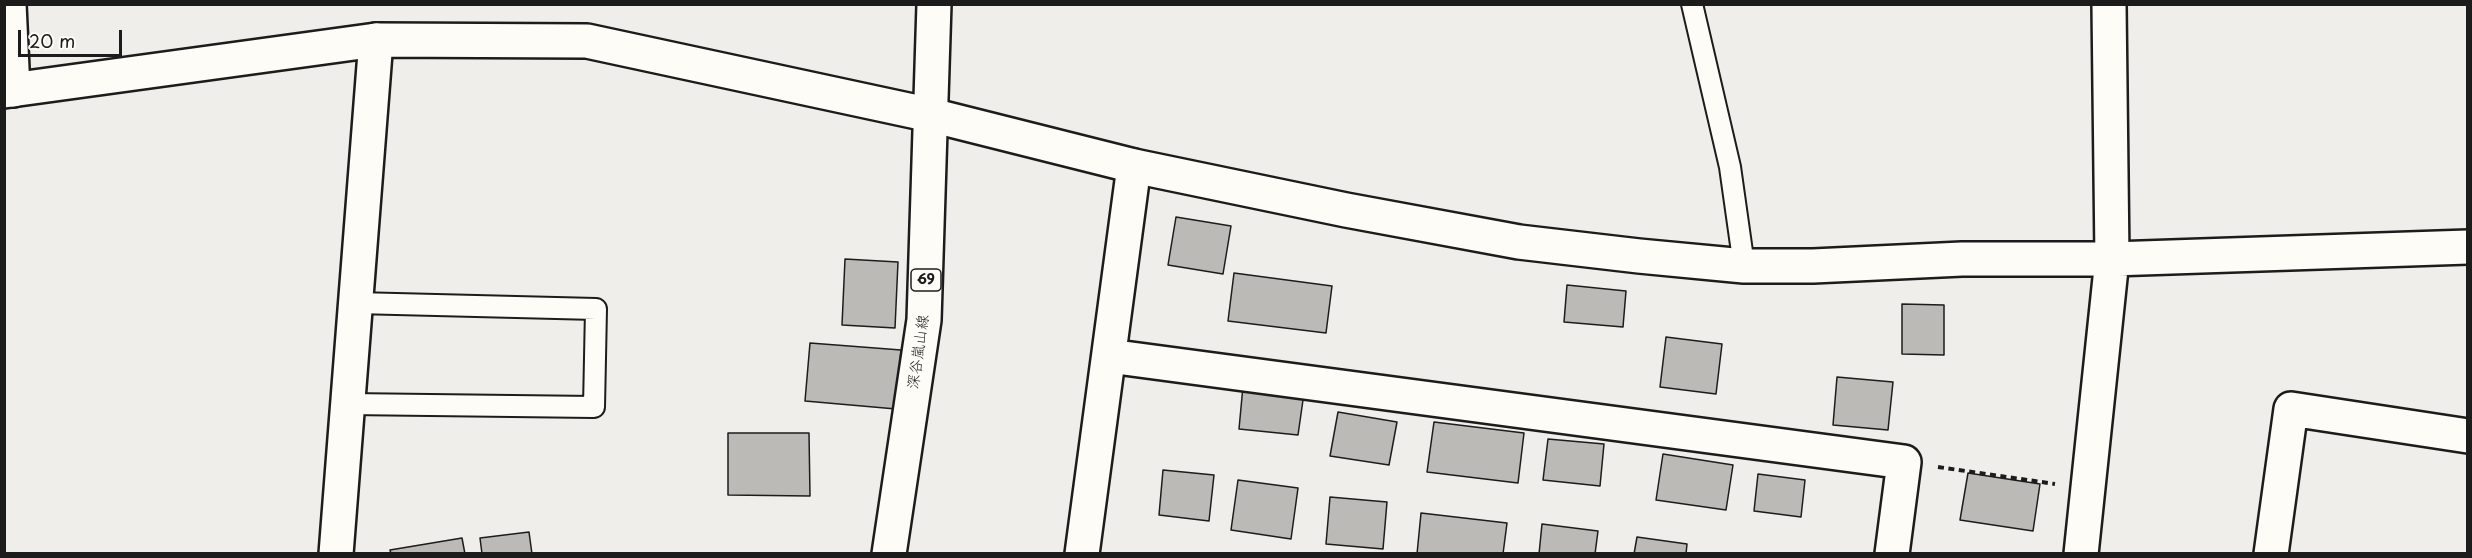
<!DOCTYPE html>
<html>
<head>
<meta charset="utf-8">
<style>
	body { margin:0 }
	#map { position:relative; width:2472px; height:558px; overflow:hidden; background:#f0eeea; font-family:"Playpen Sans",sans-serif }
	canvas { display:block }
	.frame { position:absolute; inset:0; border:6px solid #1c1c1c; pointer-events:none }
	.scale { position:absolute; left:18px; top:30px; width:104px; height:27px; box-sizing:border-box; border:3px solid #1c1c1c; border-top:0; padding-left:8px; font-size:18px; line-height:21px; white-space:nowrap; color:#1c1c1c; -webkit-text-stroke:4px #fdfcf7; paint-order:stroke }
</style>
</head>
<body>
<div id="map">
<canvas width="2472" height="558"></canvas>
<div class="frame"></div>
<div class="scale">20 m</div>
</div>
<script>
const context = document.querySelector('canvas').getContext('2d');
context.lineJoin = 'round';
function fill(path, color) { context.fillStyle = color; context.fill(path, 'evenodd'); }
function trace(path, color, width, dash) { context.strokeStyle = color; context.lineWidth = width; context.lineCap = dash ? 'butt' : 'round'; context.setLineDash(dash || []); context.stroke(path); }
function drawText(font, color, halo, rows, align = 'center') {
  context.font = font + ' "Playpen Sans","Klee One",sans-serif'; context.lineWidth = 4.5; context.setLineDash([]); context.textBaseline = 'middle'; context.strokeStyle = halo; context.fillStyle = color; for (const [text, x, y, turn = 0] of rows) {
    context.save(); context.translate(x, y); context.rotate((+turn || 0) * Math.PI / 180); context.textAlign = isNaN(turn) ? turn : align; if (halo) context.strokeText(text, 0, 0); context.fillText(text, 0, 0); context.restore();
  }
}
const building = new Path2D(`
	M1176 217 1231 226 1223 274 1168 265Z
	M845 259 898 262 895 328 842 325Z
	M1234 273 1332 286 1326 333 1228 321Z
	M1567 285 1626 291 1623 327 1564 322Z
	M1902 304 1944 305V355L1902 354Z
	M1666 337 1722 344 1716 394 1660 387Z
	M810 343 901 350 896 409 805 401Z
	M1837 377 1893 382 1888 430 1833 425Z
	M1243 386 1304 393 1298 435 1239 429Z
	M1338 412 1397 422 1389 465 1330 456Z
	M1434 422 1524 433 1518 483 1427 472Z
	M728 433H809L810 496 728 495Z
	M1548 439 1604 444 1600 486 1543 480Z
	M1663 454 1733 465 1726 510 1656 500Z
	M1163 470 1214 475 1209 521 1159 515Z
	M1968 473 2040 484 2033 531 1960 520Z
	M1758 474 1805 480 1801 517 1754 511Z
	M1238 480 1298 488 1291 539 1231 530Z
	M1330 497 1387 502 1383 549 1326 544Z
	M1421 513 1507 523 1503 554H1417Z
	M1542 524 1598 531 1595 554H1539Z
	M529 532 532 554H482L480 538Z
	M1637 537 1687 544 1686 554H1634Z
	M462 538 465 554H391L390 550Z`);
fill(building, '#bbbab6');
trace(building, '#1c1c1c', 1.5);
const service = new Path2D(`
	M1692 4 1730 167 1744 266
	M348 404 594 407 596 309 356 303`);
const minor = new Path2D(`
	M9 4 13 90
	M2109 4 2112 259
	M1109 356 1904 462 1892 554
	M336 554 376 40
	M1082 554 1134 166
	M2271 554 2291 409 2468 436`);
const tertiary = new Path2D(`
	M4 91 376 40 587 41 931 115 1134 166 1346 210 1519 242 1639 256 1744 266H1813L1962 259H2112L2468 247
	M2081 554 2112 259`);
const primary = new Path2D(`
	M889 554 924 320 934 4`);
trace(service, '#1c1c1c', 24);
trace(minor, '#1c1c1c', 38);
trace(tertiary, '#1c1c1c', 38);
trace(primary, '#1c1c1c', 38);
trace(new Path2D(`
	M1938 467 2055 484`), '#1c1c1c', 4, [6, 4.5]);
trace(service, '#fdfcf7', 20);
trace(minor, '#fdfcf7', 33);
trace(tertiary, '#fdfcf7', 33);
trace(primary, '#fdfcf7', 33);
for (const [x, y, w] of [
	[926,280,30]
]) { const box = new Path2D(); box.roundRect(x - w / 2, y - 11, w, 22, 4.5); context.fillStyle = '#fdfcf7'; context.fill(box); trace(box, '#1c1c1c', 1.5); }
drawText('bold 14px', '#1c1c1c', null, [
	["69",926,280]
]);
drawText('15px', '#1c1c1c', '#fdfcf7', [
	["深谷嵐山線",919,352,-82]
]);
</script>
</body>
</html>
